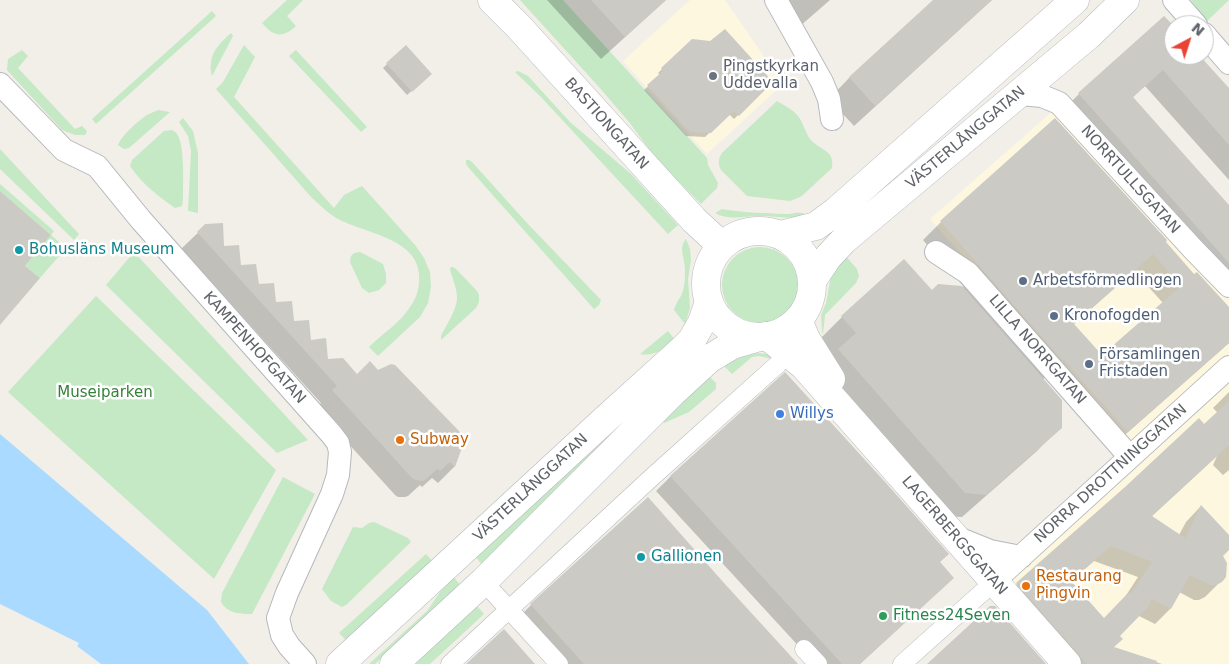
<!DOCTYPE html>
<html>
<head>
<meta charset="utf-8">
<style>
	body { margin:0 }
	#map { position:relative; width:1229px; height:664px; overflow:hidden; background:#f1efe8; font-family:"DejaVu Sans",sans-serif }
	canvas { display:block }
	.north { position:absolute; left:1164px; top:15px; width:50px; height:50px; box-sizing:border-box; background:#fff; border:1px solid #bfc1c3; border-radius:50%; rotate:40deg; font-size:14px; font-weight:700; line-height:20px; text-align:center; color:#5f6368 }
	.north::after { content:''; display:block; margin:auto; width:18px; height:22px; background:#ea4335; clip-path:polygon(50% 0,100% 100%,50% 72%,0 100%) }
</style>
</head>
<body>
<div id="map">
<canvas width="1229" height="664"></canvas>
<div class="north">N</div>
</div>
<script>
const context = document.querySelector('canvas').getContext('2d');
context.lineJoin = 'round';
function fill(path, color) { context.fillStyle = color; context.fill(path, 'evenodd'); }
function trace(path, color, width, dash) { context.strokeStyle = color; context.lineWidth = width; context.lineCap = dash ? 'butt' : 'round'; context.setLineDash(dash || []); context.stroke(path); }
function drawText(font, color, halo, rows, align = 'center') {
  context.font = font + ' "DejaVu Sans",sans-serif'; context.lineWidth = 5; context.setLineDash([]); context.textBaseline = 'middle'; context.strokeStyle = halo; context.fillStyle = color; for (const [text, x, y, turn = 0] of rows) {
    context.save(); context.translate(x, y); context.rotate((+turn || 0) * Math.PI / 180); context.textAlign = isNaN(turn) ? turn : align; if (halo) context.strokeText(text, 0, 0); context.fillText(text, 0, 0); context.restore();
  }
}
fill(new Path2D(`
	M690 0H725L783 84 707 154 623 61Z
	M1063 102 1229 286V664H1081L1008 583 1145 460 930 219Z`), '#fef7e0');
fill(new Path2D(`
	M287 0H303L287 16 296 26C282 39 273 36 262 23Z
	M520 0H563L707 158 708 165 718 183 717 188 701 204 658 161 629 122 599 87Z
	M1191 0H1229L1207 21 1193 3Z
	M212 11 216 16 96 124 92 119Z
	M231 33 233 36 212 76C211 72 210 68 211 64 211 51 222 41 231 33Z
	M244 45 255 57 234 97 334 208 344 195 362 186 415 245 424 258 430 272 431 287 428 303 420 317 378 356 369 347C382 334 400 323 410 307 417 298 420 286 419 274 417 240 368 233 342 221 330 215 322 207 312 198L216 89 223 82Z
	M22 50 28 56 18 68 75 129 82 126 87 131 85 135H75L62 130 7 70 8 59Z
	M296 50 367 127 361 132 289 56Z
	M518 71 528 76 570 122 631 174 678 225 668 234 540 96 515 72Z
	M777 101C783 105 792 109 797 115 803 121 805 132 810 139 820 151 835 149 832 168L804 194 800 197 790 201 747 196 721 170C718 164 718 159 722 153Z
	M158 110 170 112 129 148 124 149 118 145C122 135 138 121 147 115 150 113 155 112 158 110Z
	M183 118 193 131 198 153V213L188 211 191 151 188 136 179 122Z
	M171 130C174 131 175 131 177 134 185 145 183 185 183 199L182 206 175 208C157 195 143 185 130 166L132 160 164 131Z
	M0 149 79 234 74 240 0 169Z
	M466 160H469L472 162 527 223 601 300 599 305 594 309C552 261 509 214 468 167L466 164Z
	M0 184 54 231 51 235 66 248 40 278 25 266 51 235 0 191Z
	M722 209C743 213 764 213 786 214 792 214 799 211 805 214 790 221 774 215 758 216 744 216 729 221 715 213Z
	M686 239 690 249 691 260 688 279 690 308 685 324 674 310C675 305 678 301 681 296 685 288 685 278 685 269 685 258 678 248 686 239Z
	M722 285a38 38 0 1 1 76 0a38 38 0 1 1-76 0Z
	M134 252 308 440 277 453 106 285Z
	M360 252 383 264 386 274V283L379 290 369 293 362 288 350 262 351 256 354 253Z
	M844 254 857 269 859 276 856 283 825 315 823 334 822 331 821 315 826 303 832 271Z
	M451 267H453L456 269 477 291 479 295V302L476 308 441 340V336C446 326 457 309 457 298 457 288 452 278 450 269Z
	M96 296 276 470 214 579 8 392Z
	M668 331 676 341C665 348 654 357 640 354Z
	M759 353 772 355 777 360 759 356 752 357 732 374 723 365C734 358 746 355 759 353Z
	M709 376 716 383V389L689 412 664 423 661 417Z
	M629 414 631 418 482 565 475 556Z
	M283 477 315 494 252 614C240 614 228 614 221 602L222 593Z
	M374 522 408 538 411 542 346 605 342 607 331 601 322 589 353 527 362 528 369 523Z
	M426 554 434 563 347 641 339 633Z
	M452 575 461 586 375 664H369L427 611Z
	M477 606 484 614 430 664H414Z`), '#c5e8c5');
fill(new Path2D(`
	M0 434 207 610 249 664H101L77 646 0 607Z`), '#aadaff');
fill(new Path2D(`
	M0 604 79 643 76 648 0 610Z`), '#f1efe8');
fill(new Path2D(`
	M547 0H666L601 59Z
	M775 0H830L799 27Z
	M934 0H992L854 126 829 99 849 78Z
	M1164 18 1174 28V55H1198L1229 90V180L1145 86 1132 98 1229 207V298L1062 111 1079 94Z
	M692 40 710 43 772 82 734 119 729 114 705 137 686 136 644 90 660 75 658 73Z
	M406 46 430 74 407 95 383 68Z
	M941 222 1164 242 1194 276 1229 309V343L1109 449 1045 377 1043 380 1060 427 1037 451 962 517 941 516 816 373 833 356 819 340 842 317 904 261 932 292 939 285 964 287 923 240ZM1134 271 1163 303 1102 357 1073 325Z
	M205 226 240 266 327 360 357 375 378 371 462 445 454 467 438 483 432 478 422 487 420 485 408 496 405 497H398L395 495 316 408 321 403 181 249Z
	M785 374 953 578 860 664H815L656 491 670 477Z
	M1229 392V470L1223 475 1213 465 1217 456 1151 517 1179 535 1186 522 1201 506 1229 537V549L1221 556V581L1205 597 1199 600H1194L1179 592 1170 609 1155 624 1139 616 1118 636 1112 648 1162 664H1059L1002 599 1017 584 1204 425 1218 413 1213 408ZM1094 561 1138 577 1125 597 1104 619 1070 582Z
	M531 605 797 664H560L518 618Z`), '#0003');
fill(new Path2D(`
	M591 0H666L625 37Z
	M933 0H992L875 106 849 77Z
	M1164 16 1174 26V55H1199L1229 88V145L1163 70 1133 97 1229 205V263L1078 93Z
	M725 29 773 82 739 116 734 111 711 133 690 132 647 85 663 71 661 68 692 39 710 41Z
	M406 45 432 74 412 92 386 63Z
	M1055 118 1167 240 1166 242 1194 274 1197 272 1229 307V343L1128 432 1063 359V361L940 221ZM1153 254 1181 286 1102 355 1074 324Z
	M0 191 51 235 25 266 40 278 0 325Z
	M223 223 224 246 239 245 241 265 256 264 259 284 274 283 276 302 292 301 294 321 309 320 311 340 326 338 328 359 343 358 357 374 370 361 378 370 391 364 395 365 459 431 464 440 463 445 455 467 450 462 440 471 437 469 426 479 423 481 416 480 412 478 332 390 337 386 197 232 205 224Z
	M904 259 932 290 938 284 962 286 1062 400V428L986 495 965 493 838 349 856 333 841 316Z
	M785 372 886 483 949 554 940 562 954 578 860 664H842L670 476Z
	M1229 401V445L1152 516 1185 538 1201 505 1229 535V550L1223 556 1227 563 1226 577 1222 582 1216 585H1210L1190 575 1171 609 1152 599 1146 611 1145 610 1120 636 1123 639 1114 647 1157 661 1156 664H1087L1016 583 1125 487 1199 418 1204 424ZM1111 546 1152 562 1131 594 1129 592 1104 618 1071 581Z
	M648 497 724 583 798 664H584L530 604Z
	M990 606H995L1046 664H927Z
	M504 629 535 664H466Z`), '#cccac5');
const pedestrian = new Path2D(`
	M493 592 559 664
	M804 649 818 664
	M450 664 651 478 778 364
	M902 664 986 589`);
const minor = new Path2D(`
	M776 0 822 82 829 99 832 119
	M1174 0 1196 25
	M1204 34 1229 63
	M0 84 64 150 97 166 141 220 332 435 338 443 340 452 338 475 332 494 287 593 278 618 282 635 289 646 305 664
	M1020 94 1042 96 1059 103 1193 249 1229 286
	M936 252 968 273 1130 457
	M955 537 990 551 1021 557
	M994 581 1229 367`);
const tertiary = new Path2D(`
	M798 320 806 339 831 379
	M767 336 804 366 1067 664`);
const secondary = new Path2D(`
	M492 0 519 27 694 220 722 246
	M706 284a53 53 0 1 1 106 0a53 53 0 1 1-106 0Z
	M780 235 816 226 835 212 1075 0
	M812 281 828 257 844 240 1089 35 1125 0
	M340 664 610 415 681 351 692 340 702 322 709 302
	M394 664 484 581 672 393 709 359 732 345 759 337`);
trace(pedestrian, '#b5b8bc', 19);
trace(minor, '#b5b8bc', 24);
trace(tertiary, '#b5b8bc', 29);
trace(secondary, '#b6babf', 29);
trace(pedestrian, '#fff', 18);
trace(minor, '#fff', 22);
trace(tertiary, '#fff', 28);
trace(secondary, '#fff', 28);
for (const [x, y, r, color] of [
	[713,76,5,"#6b7280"],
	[19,250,5,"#0f9aa8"],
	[1023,281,5,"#5c6f8a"],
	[1054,316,5,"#5c6f8a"],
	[1089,364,5,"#5c6f8a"],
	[780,414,5,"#3f7fe0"],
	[400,440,5,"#e8710a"],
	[641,557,5,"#0f9aa8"],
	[1026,586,5,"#e8710a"],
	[883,616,5,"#2e9e5b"]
]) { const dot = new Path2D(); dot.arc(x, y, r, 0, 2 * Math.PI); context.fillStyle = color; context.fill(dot); trace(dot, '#fff', 2); }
drawText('15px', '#5b616d', '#fff', [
	["Pingstkyrkan",723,67],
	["Uddevalla",723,84]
], 'left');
drawText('15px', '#5f6368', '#fff', [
	["BASTIONGATAN",606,124,48],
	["VÄSTERLÅNGGATAN",966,138,-40],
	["NORRTULLSGATAN",1130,180,48],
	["KAMPENHOFGATAN",254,348,48],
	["LILLA NORRGATAN",1037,350,49],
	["NORRA DROTTNINGGATAN",1111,474,-42],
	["VÄSTERLÅNGGATAN",531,488,-43],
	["LAGERBERGSGATAN",954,536,49]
]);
drawText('15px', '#0d838f', '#fff', [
	["Bohusläns Museum",29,250],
	["Gallionen",651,557]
], 'left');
drawText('15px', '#4e5e75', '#fff', [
	["Arbetsförmedlingen",1033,281],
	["Kronofogden",1064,316],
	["Församlingen",1099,355],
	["Fristaden",1099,372]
], 'left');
drawText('15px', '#348238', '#fff', [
	["Museiparken",105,393]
]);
drawText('15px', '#366cbe', '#fff', [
	["Willys",790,414]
], 'left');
drawText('15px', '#c56008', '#fff', [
	["Subway",410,440],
	["Restaurang",1036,577],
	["Pingvin",1036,594]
], 'left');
drawText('15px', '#27864d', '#fff', [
	["Fitness24Seven",893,616]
], 'left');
</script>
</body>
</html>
